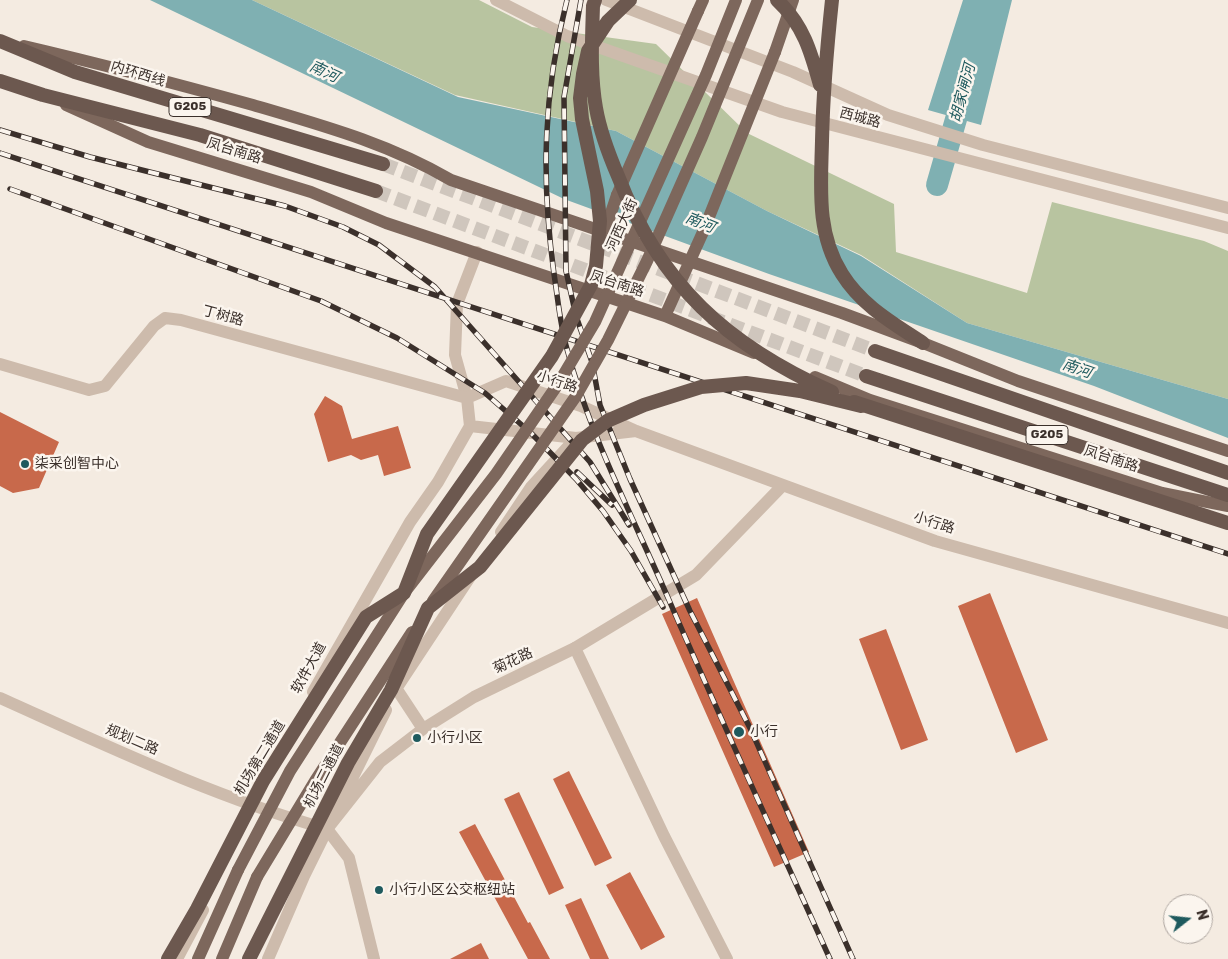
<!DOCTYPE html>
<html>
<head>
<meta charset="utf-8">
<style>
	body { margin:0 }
	#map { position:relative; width:1228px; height:959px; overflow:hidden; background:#f4ebe1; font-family:Rubik,sans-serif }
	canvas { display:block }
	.north { position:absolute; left:1163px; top:894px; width:50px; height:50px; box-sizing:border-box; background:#fbf5ee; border:1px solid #aea6a0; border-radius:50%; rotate:74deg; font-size:14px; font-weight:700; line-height:20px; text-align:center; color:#3b302b }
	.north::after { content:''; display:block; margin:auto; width:18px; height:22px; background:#1f5a5e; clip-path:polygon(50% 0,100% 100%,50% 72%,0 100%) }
</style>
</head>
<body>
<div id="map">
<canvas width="1228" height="959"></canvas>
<div class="north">N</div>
</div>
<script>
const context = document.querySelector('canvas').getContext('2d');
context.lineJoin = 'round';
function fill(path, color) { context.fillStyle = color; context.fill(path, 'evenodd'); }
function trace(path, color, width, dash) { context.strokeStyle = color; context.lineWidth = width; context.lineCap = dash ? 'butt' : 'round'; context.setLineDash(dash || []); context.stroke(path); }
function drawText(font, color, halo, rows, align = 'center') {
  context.font = font + ' Rubik,"Noto Sans SC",sans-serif'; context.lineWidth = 5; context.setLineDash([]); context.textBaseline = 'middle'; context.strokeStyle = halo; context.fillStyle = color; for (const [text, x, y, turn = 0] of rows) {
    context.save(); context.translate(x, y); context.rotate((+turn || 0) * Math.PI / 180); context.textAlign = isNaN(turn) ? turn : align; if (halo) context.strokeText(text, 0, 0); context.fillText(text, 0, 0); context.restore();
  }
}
fill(new Path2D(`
	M252 0H479L532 27 656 44 747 133 894 204 896 252 1027 293 1052 202 1204 241 1228 251V399L967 323 861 255 767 211 616 131 455 95Z`), '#b8c4a0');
fill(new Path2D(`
	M150 0H252L458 97 616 131 767 211 861 256 967 323 1228 399V438L1094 386 769 274 564 199Z
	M963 0H1012L981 125 928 110Z`), '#7fb0b2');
trace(new Path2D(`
	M937 185 965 88`), '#7fb0b2', 22);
fill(new Path2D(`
	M325 396 342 406 352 439 398 426 411 468 384 476 378 455 361 460 351 455 328 462 314 414Z
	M0 412 59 442 39 488 13 493 0 486Z
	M990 593 1048 740 1016 753 958 606Z
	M697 598 809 852 774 867 662 614Z
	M886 629 928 740 901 750 859 639Z
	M569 771 612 858 595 866 553 779Z
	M519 792 564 888 549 895 504 799Z
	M475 824 528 923 530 922 550 959H528L459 832Z
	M630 872 665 937 641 950 606 885Z
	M581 898 609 959H590L565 905Z
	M481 943 489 959H450Z`), '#c8694b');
trace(new Path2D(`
	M383 164 875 351
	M376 191 866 376`), '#cfc6bd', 14, [14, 7]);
trace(new Path2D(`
	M467 398 455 355 457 304 477 252
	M575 648 664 836 727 959
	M327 829 349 858 374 959`), '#cdbbac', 12);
trace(new Path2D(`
	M496 0 567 36 782 112 1228 228
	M606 0 793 72 888 115 983 145 1228 208
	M0 364 89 390 105 386 154 326 165 318 181 320 467 398
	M467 398 506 381 581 406 636 431 935 541 1228 623
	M470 426 576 438 636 431
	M501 532 531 487 576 438
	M398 686 470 577
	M396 688 423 729
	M313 692 410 522 438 482 470 426 467 398
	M0 698C107 746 214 797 327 829L380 762 423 729 474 697 575 648 696 575 783 485
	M177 959 203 910
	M268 959 304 876 386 710`), '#cdbbac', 12);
trace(new Path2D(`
	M698 11 703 0
	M24 46C101 64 177 84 253 105 324 126 387 143 451 180L842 313 923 343 1018 381 1228 451
	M775 52 793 0
	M66 105 148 142 311 192 386 223 665 316 754 353
	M602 240 617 195
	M665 316 703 232
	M815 377 870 400 1162 493 1228 506
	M198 959 238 870
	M222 959 257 877`), '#7d675c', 12);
trace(new Path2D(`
	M0 41 75 72 383 164
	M0 81 43 95 200 135 376 191
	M875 351 1228 473
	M866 376 1228 495`), '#6c584f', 14);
const rail = new Path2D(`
	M567 0C543 94 541 178 554 274 558 299 560 325 567 349 590 436 633 517 669 600 721 720 776 839 830 959
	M581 0 564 97 566 271 576 316 592 362 600 405 630 479 690 611 750 728 853 959
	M0 130 90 157 285 206 343 227 379 245 435 287 590 462 629 525
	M0 153 1228 554
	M10 189 321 301 397 338 485 393 531 433 576 479 603 511 631 551 663 607
	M577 472 612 505`);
trace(rail, '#3b302b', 5.5);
trace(rail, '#fbf5ee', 4, [11]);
trace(new Path2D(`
	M617 195 698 11
	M703 232 775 52
	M433 601 576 396 608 340 647 261 702 137 758 0
	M238 870 290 771 404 593 496 474 558 384 595 322 706 75 736 0
	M257 877 315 781 412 632`), '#7d675c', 12);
trace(new Path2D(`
	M595 0 593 6C592 40 590 74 596 108 600 131 609 155 618 176 660 285 727 345 832 392
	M777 0C803 24 811 52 820 85
	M832 0C827 47 823 94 822 141 821 187 816 233 842 274 862 306 893 323 923 343
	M854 402 1228 523
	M168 959 197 909 263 781 366 617 404 593 427 534 552 356 591 285 596 266 600 221 597 191 582 119 580 98 583 74 588 51 608 21 630 0
	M249 959 348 763 391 690 428 608 480 567 582 440 607 421 644 405 701 387 746 383 800 391 861 406`), '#6c584f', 14);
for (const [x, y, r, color] of [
	[25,464,5,"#1f5a5e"],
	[739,732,6,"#1f5a5e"],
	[417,738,5,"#1f5a5e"],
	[379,890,5,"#1f5a5e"]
]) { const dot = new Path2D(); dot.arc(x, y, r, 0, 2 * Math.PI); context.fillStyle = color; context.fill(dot); trace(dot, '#fbf5ee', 2); }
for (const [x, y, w] of [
	[190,107,42],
	[1047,435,42]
]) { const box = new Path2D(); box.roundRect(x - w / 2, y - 9.5, w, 19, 4); context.fillStyle = '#fbf5ee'; context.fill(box); trace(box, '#3b302b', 1); }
drawText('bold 12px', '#3b302b', null, [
	["G205",190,107],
	["G205",1047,435]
]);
drawText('14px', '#3b302b', '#fbf5ee', [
	["内环西线",138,74,17],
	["西城路",860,118,15],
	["凤台南路",234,151,17],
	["河西大街",622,225,-66],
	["凤台南路",617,284,18],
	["丁树路",223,316,15],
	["小行路",557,382,18],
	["凤台南路",1111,459,18],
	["小行路",934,523,18],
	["菊花路",513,661,-25],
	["软件大道",309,668,-61],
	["规划二路",132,740,23],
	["机场第二通道",260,758,-59],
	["机场二通道",324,776,-63]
]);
drawText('14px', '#3b302b', '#fbf5ee', [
	["柒采创智中心",35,464],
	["小行",750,732],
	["小行小区",427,738],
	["小行小区公交枢纽站",389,890]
], 'left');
drawText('italic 15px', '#1f5a5e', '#fbf5ee', [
	["南河",324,72,25],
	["胡家闸河",963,93,-75],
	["南河",700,223,22],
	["南河",1077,369,19]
]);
</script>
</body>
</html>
